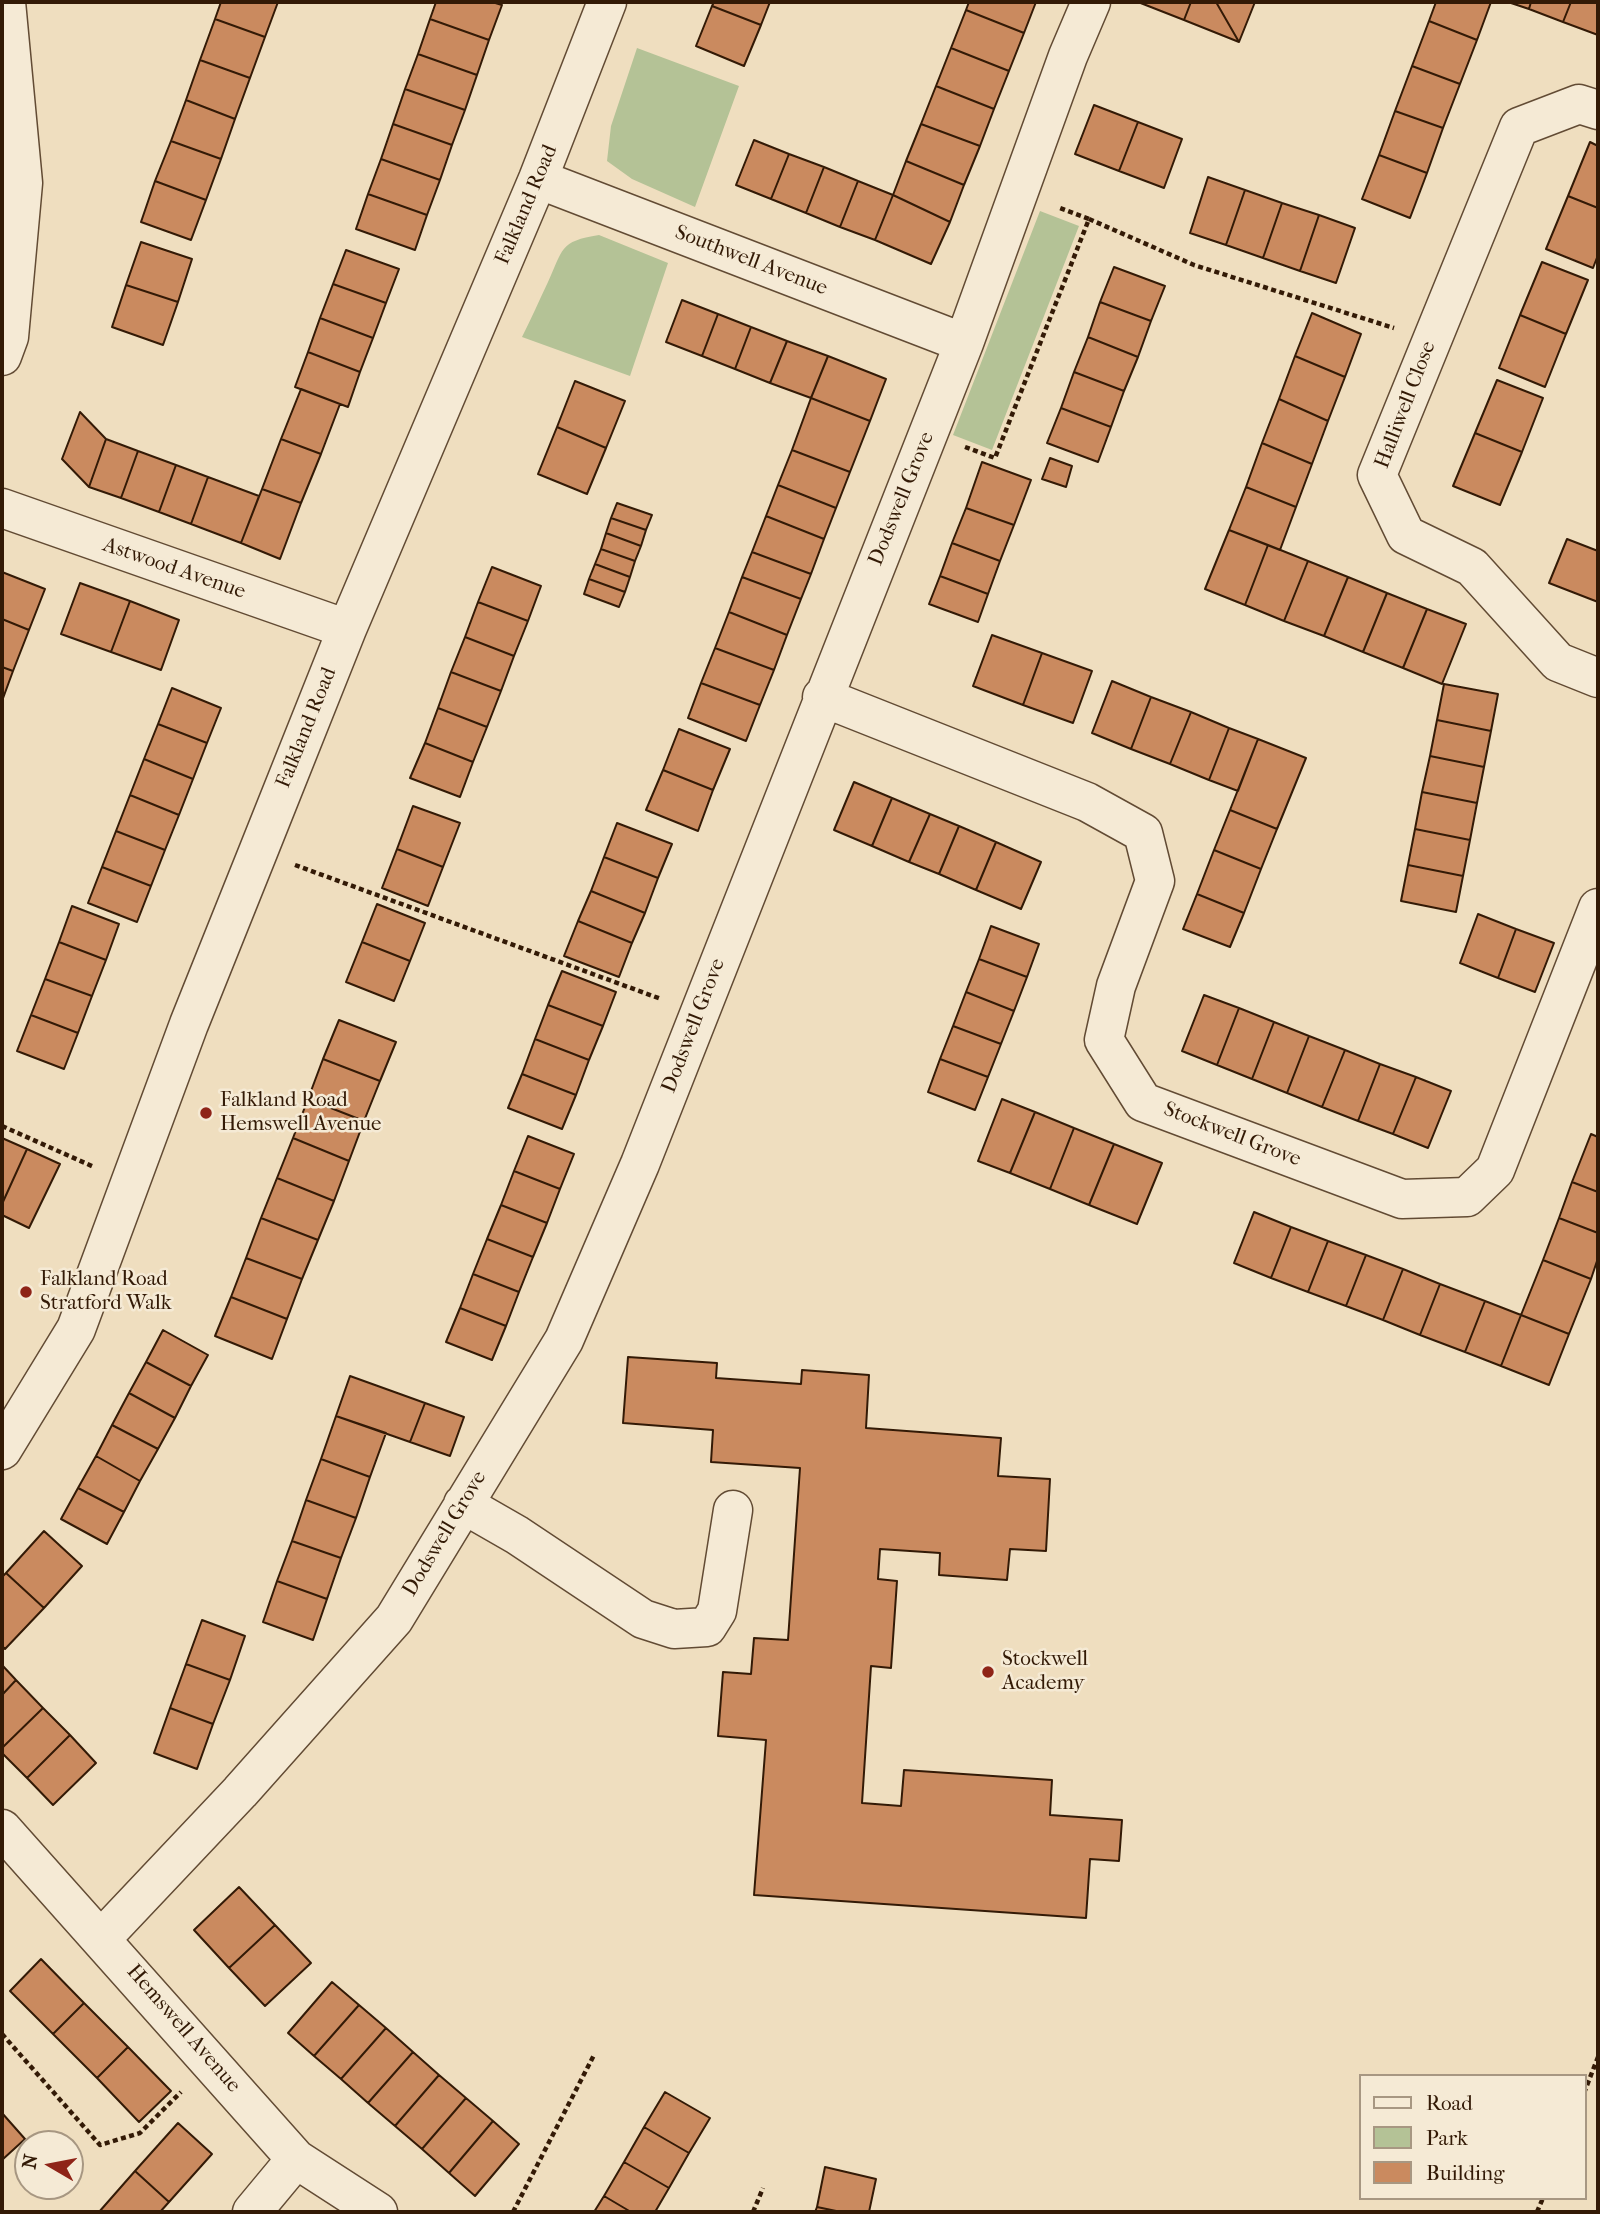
<!DOCTYPE html>
<html>
<head>
<meta charset="utf-8">
<style>
	body { margin:0 }
	#map { position:relative; width:1600px; height:2214px; overflow:hidden; background:#efdebf; font-family:"IM FELL French Canon",serif }
	canvas { display:block }
	.frame { position:absolute; inset:0; border:4px solid #331a06; pointer-events:none }
	.legend { position:absolute; left:1359px; top:2074px; width:228px; height:126px; box-sizing:border-box; background:#f5ead5; border:2px solid #a79782; margin:0; padding:9px 12px; list-style:none; font-size:21px; color:#331a06 }
	.legend li { display:flex; align-items:center; gap:14px; height:35px }
	.legend b { width:35px; border:2px solid #a79782 }
	.north { position:absolute; left:14px; top:2130px; width:70px; height:70px; box-sizing:border-box; background:#f5ead5; border:2px solid #a79782; border-radius:50%; rotate:280deg; font-size:19px; font-weight:700; line-height:28px; text-align:center; color:#331a06 }
	.north::after { content:''; display:block; margin:auto; width:24px; height:32px; background:#8f2418; clip-path:polygon(50% 0,100% 100%,50% 72%,0 100%) }
</style>
</head>
<body>
<div id="map">
<canvas width="1600" height="2214"></canvas>
<div class="frame"></div>
<ul class="legend">
<li><b style="height:9px;background:#f5ead5"></b>Road</li>
<li><b style="height:19px;background:#b4c296"></b>Park</li>
<li><b style="height:19px;background:#ca8a5f"></b>Building</li>
</ul>
<div class="north">N</div>
</div>
<script>
const context = document.querySelector('canvas').getContext('2d');
context.lineJoin = 'round';
function fill(path, color) { context.fillStyle = color; context.fill(path, 'evenodd'); }
function trace(path, color, width, dash) { context.strokeStyle = color; context.lineWidth = width; context.lineCap = dash ? 'butt' : 'round'; context.setLineDash(dash || []); context.stroke(path); }
function drawText(font, color, halo, rows, align = 'center') {
  context.font = font + ' "IM FELL French Canon",serif'; context.lineWidth = 5; context.setLineDash([]); context.textBaseline = 'middle'; context.strokeStyle = halo; context.fillStyle = color; for (const [text, x, y, turn = 0] of rows) {
    context.save(); context.translate(x, y); context.rotate((+turn || 0) * Math.PI / 180); context.textAlign = isNaN(turn) ? turn : align; if (halo) context.strokeText(text, 0, 0); context.fillText(text, 0, 0); context.restore();
  }
}
fill(new Path2D(`
	M637 48 739 86 695 207 632 179 607 161 611 126Z
	M1040 211 1079 226 992 450 953 435Z
	M599 235 668 263 630 376 522 337C531 319 539 301 548 282 563 250 559 241 599 235Z`), '#b4c296');
const building = new Path2D(`
	M221 2H278L265 37 215 19Z
	M436 2H492L502 5 489 40 430 19Z
	M714 2H770L761 25 712 6Z
	M969 2H1036L1024 33 966 10Z
	M1138 2H1191L1184 20Z
	M1191 2H1216L1239 42 1184 20Z
	M1216 2H1255L1239 42Z
	M1436 2H1491L1477 40 1429 21Z
	M1508 2H1531L1529 9Z
	M1531 2H1571L1563 22 1529 9Z
	M1571 2H1598V35L1563 22Z
	M712 6 761 25 744 66 696 46Z
	M966 10 1024 33 1009 71 951 48Z
	M215 19 265 37 250 78 200 60Z
	M430 19 489 40 477 75 418 54Z
	M1429 21 1477 40 1460 84 1412 66Z
	M951 48 1009 71 994 109 936 86Z
	M418 54 477 75 465 110 405 89Z
	M200 60 250 78 235 119 186 100Z
	M1412 66 1460 84 1443 128 1395 111Z
	M936 86 994 109 980 146 921 124Z
	M405 89 465 110 452 145 393 124Z
	M186 100 235 119 221 159 171 141Z
	M1094 105 1138 122 1119 171 1075 154Z
	M1395 111 1443 128 1427 173 1379 155Z
	M1138 122 1182 139 1164 188 1119 171Z
	M393 124 452 145 440 180 381 159Z
	M921 124 980 146 964 185 906 161Z
	M754 140 789 154 771 199 736 185Z
	M171 141 221 159 206 200 155 181Z
	M1590 142 1598 146V208L1568 196Z
	M789 154 824 167 806 213 771 199Z
	M1379 155 1427 173 1410 218 1362 199Z
	M381 159 440 180 427 215 368 194Z
	M906 161 964 185 950 222 893 195Z
	M824 167 858 181 840 227 806 213Z
	M1208 177 1245 190 1226 245 1190 233Z
	M155 181 206 200 191 240 141 222Z
	M858 181 893 195 875 240 840 227Z
	M1245 190 1282 203 1263 258 1226 245Z
	M368 194 427 215 415 250 356 229Z
	M893 195 950 222 931 264 875 240Z
	M1568 196 1598 208V255L1593 268 1546 249Z
	M1282 203 1319 215 1300 271 1263 258Z
	M1319 215 1355 228 1336 283 1300 271Z
	M141 242 192 259 178 302 126 285Z
	M346 250 399 269 386 303 333 284Z
	M1542 262 1588 280 1566 334 1520 315Z
	M1114 267 1165 286 1151 321 1100 302Z
	M333 284 386 303 373 338 320 318Z
	M126 285 178 302 163 345 112 327Z
	M682 300 718 314 702 356 666 342Z
	M1100 302 1151 321 1138 357 1088 337Z
	M1312 313 1361 334 1345 377 1295 356Z
	M718 314 751 327 735 369 702 356Z
	M1520 315 1566 334 1545 387 1499 368Z
	M320 318 373 338 360 372 308 352Z
	M751 327 787 341 770 383 735 369Z
	M1088 337 1138 357 1124 391 1074 372Z
	M787 341 828 356 811 398 770 383Z
	M308 352 360 372 348 407 295 387Z
	M828 356 886 379 870 421 811 398Z
	M1295 356 1345 377 1328 421 1279 399Z
	M1074 372 1124 391 1111 427 1061 408Z
	M1497 380 1543 398 1522 452 1475 433Z
	M575 381 625 401 606 448 557 427Z
	M301 389 340 404 321 454 281 439Z
	M811 398 870 421 850 472 792 450Z
	M1279 399 1328 421 1312 464 1262 443Z
	M1061 408 1111 427 1098 462 1047 443Z
	M80 412 106 439 89 487 62 459Z
	M557 427 606 448 587 494 538 474Z
	M1475 433 1522 452 1500 505 1453 486Z
	M106 439 138 451 121 498 89 487Z
	M281 439 321 454 301 503 262 489Z
	M1262 443 1312 464 1296 507 1246 487Z
	M792 450 850 472 836 508 778 485Z
	M138 451 176 465 159 512 121 498Z
	M1050 458 1072 466 1066 487 1042 479Z
	M982 462 1031 480 1014 525 966 508Z
	M176 465 208 477 191 524 159 512Z
	M208 477 259 496 241 543 191 524Z
	M778 485 836 508 824 539 766 516Z
	M1246 487 1296 507 1280 550 1229 530Z
	M262 489 301 503 280 559 241 543Z
	M617 503 652 515 646 530 611 518Z
	M966 508 1014 525 1000 561 952 543Z
	M766 516 824 539 811 574 752 552Z
	M611 518 646 530 641 546 606 533Z
	M1229 530 1268 545 1245 605 1205 589Z
	M606 533 641 546 635 561 601 549Z
	M1567 539 1598 551V602L1549 583Z
	M952 543 1000 561 988 594 940 576Z
	M1268 545 1308 561 1284 621 1245 605Z
	M601 549 635 561 630 577 595 564Z
	M752 552 811 574 801 599 742 577Z
	M1308 561 1348 577 1324 636 1284 621Z
	M595 564 630 577 625 592 589 579Z
	M492 567 541 586 528 621 478 602Z
	M2 572 45 589 29 630 2 619Z
	M940 576 988 594 978 622 929 604Z
	M742 577 801 599 787 635 729 612Z
	M1348 577 1387 593 1363 652 1324 636Z
	M589 579 625 592 619 607 584 594Z
	M80 583 130 601 111 652 61 634Z
	M1387 593 1427 609 1403 668 1363 652Z
	M130 601 179 620 161 670 111 652Z
	M478 602 528 621 514 656 465 637Z
	M1427 609 1466 624 1442 684 1403 668Z
	M729 612 787 635 774 670 715 648Z
	M2 619 29 630 13 671 2 667Z
	M992 635 1042 653 1023 705 973 686Z
	M465 637 514 656 501 691 451 672Z
	M715 648 774 670 760 705 701 683Z
	M1042 653 1092 671 1073 723 1023 705Z
	M2 667 13 671 2 701Z
	M451 672 501 691 487 727 438 708Z
	M1112 681 1151 697 1131 749 1092 733Z
	M701 683 760 705 746 741 688 718Z
	M1444 684 1498 694 1491 731 1437 720Z
	M172 688 221 708 207 743 158 724Z
	M1151 697 1191 712 1170 764 1131 749Z
	M438 708 487 727 473 762 425 743Z
	M1191 712 1229 728 1209 780 1170 764Z
	M1437 720 1491 731 1484 767 1430 756Z
	M158 724 207 743 193 779 144 759Z
	M1229 728 1258 739 1238 791 1209 780Z
	M679 729 730 749 713 790 663 770Z
	M1258 739 1306 758 1277 829 1230 810Z
	M425 743 473 762 460 797 410 778Z
	M1430 756 1484 767 1477 803 1422 792Z
	M144 759 193 779 179 815 130 795Z
	M663 770 713 790 698 831 646 810Z
	M854 782 892 798 872 846 834 830Z
	M1422 792 1477 803 1470 840 1415 829Z
	M130 795 179 815 165 850 116 831Z
	M892 798 930 814 909 862 872 846Z
	M413 806 460 823 443 867 397 849Z
	M1230 810 1277 829 1261 869 1214 850Z
	M930 814 959 826 939 874 909 862Z
	M617 823 672 844 658 878 604 857Z
	M959 826 996 842 976 890 939 874Z
	M1415 829 1470 840 1463 876 1408 865Z
	M116 831 165 850 151 886 102 867Z
	M996 842 1041 862 1021 909 976 890Z
	M397 849 443 867 428 906 382 888Z
	M1214 850 1261 869 1244 913 1197 894Z
	M604 857 658 878 645 913 591 891Z
	M1408 865 1463 876 1456 912 1401 901Z
	M102 867 151 886 137 922 88 903Z
	M591 891 645 913 632 943 578 921Z
	M1197 894 1244 913 1230 947 1183 929Z
	M377 904 425 923 410 961 362 942Z
	M72 906 119 924 106 960 59 942Z
	M1478 914 1516 929 1498 978 1460 963Z
	M578 921 632 943 619 977 564 956Z
	M991 926 1039 944 1027 977 979 959Z
	M1516 929 1554 943 1535 992 1498 978Z
	M59 942 106 960 92 996 45 979Z
	M362 942 410 961 394 1001 346 982Z
	M979 959 1027 977 1014 1011 966 992Z
	M562 971 616 992 603 1026 548 1005Z
	M45 979 92 996 78 1033 31 1015Z
	M966 992 1014 1011 1001 1044 953 1026Z
	M1204 995 1239 1008 1217 1065 1182 1051Z
	M548 1005 603 1026 589 1060 535 1039Z
	M1239 1008 1274 1022 1252 1079 1217 1065Z
	M31 1015 78 1033 64 1069 17 1051Z
	M339 1020 396 1042 380 1081 323 1059Z
	M1274 1022 1309 1036 1287 1093 1252 1079Z
	M953 1026 1001 1044 988 1077 940 1059Z
	M1309 1036 1345 1050 1322 1107 1287 1093Z
	M535 1039 589 1060 576 1095 522 1074Z
	M1345 1050 1380 1064 1358 1121 1322 1107Z
	M323 1059 380 1081 364 1121 308 1099Z
	M940 1059 988 1077 975 1110 928 1092Z
	M1380 1064 1416 1077 1393 1134 1358 1121Z
	M522 1074 576 1095 562 1129 508 1108Z
	M1416 1077 1451 1091 1428 1148 1393 1134Z
	M308 1099 364 1121 349 1161 293 1138Z
	M1002 1099 1035 1112 1010 1173 978 1161Z
	M1035 1112 1074 1128 1050 1189 1010 1173Z
	M1074 1128 1114 1144 1089 1205 1050 1189Z
	M1591 1134 1598 1137V1192L1572 1182Z
	M528 1136 574 1154 560 1189 514 1171Z
	M2 1138 27 1149 2 1204Z
	M293 1138 349 1161 334 1201 277 1178Z
	M1114 1144 1162 1163 1137 1224 1089 1205Z
	M27 1149 60 1164 29 1228 2 1215V1204Z
	M514 1171 560 1189 547 1223 501 1205Z
	M277 1178 334 1201 318 1240 261 1218Z
	M1572 1182 1598 1192V1233L1559 1218Z
	M501 1205 547 1223 533 1257 487 1239Z
	M1254 1212 1291 1227 1271 1278 1234 1263Z
	M261 1218 318 1240 302 1279 246 1258Z
	M1559 1218 1598 1233V1258L1591 1279 1543 1260Z
	M1291 1227 1328 1241 1308 1292 1271 1278Z
	M487 1239 533 1257 519 1292 473 1274Z
	M1328 1241 1366 1255 1346 1306 1308 1292Z
	M1366 1255 1403 1269 1383 1320 1346 1306Z
	M246 1258 302 1279 287 1319 231 1297Z
	M1543 1260 1591 1279 1569 1334 1521 1315Z
	M1403 1269 1440 1284 1420 1335 1383 1320Z
	M473 1274 519 1292 506 1326 460 1308Z
	M1440 1284 1485 1301 1465 1352 1420 1335Z
	M231 1297 287 1319 272 1359 215 1336Z
	M1485 1301 1521 1315 1501 1366 1465 1352Z
	M460 1308 506 1326 492 1360 446 1342Z
	M1521 1315 1569 1334 1549 1385 1501 1366Z
	M163 1330 208 1355 191 1386 146 1362Z
	M628 1357 717 1363 716 1378 801 1384 802 1370 869 1375 866 1428 1001 1438 998 1476 1050 1479 1046 1551 1010 1549 1007 1580 939 1575 940 1553 880 1549 878 1579 897 1581 891 1668 871 1666 862 1803 901 1806 904 1770 1052 1780 1050 1815 1122 1820 1119 1861 1090 1859 1086 1918 754 1895 766 1740 718 1736 723 1672 751 1674 754 1638 788 1640 800 1468 711 1462 713 1430 623 1423Z
	M146 1362 191 1386 175 1418 129 1393Z
	M350 1376 425 1403 410 1442 336 1416Z
	M129 1393 175 1418 158 1449 112 1425Z
	M425 1403 464 1417 450 1456 410 1442Z
	M336 1416 386 1433 370 1477 321 1459Z
	M112 1425 158 1449 140 1481 96 1456Z
	M96 1456 140 1481 124 1512 78 1488Z
	M321 1459 370 1477 356 1518 306 1500Z
	M78 1488 124 1512 107 1544 61 1519Z
	M306 1500 356 1518 341 1558 292 1541Z
	M44 1531 82 1566 44 1608 6 1573Z
	M292 1541 341 1558 327 1599 277 1581Z
	M6 1573 44 1608 5 1649 2 1646V1577Z
	M277 1581 327 1599 313 1640 263 1622Z
	M202 1620 245 1636 230 1680 186 1664Z
	M186 1664 230 1680 213 1724 170 1708Z
	M2 1665 16 1680 2 1695Z
	M16 1680 43 1708 2 1748V1695Z
	M43 1708 70 1735 27 1778 2 1753V1748Z
	M170 1708 213 1724 197 1769 154 1753Z
	M70 1735 96 1763 53 1805 27 1778Z
	M239 1887 275 1925 229 1968 194 1930Z
	M275 1925 311 1963 265 2006 229 1968Z
	M41 1959 84 2003 53 2034 10 1991Z
	M332 1982 359 2005 314 2056 288 2033Z
	M84 2003 128 2047 97 2078 53 2034Z
	M359 2005 386 2028 341 2079 314 2056Z
	M386 2028 413 2052 368 2103 341 2079Z
	M128 2047 171 2091 139 2122 97 2078Z
	M413 2052 439 2075 395 2126 368 2103Z
	M439 2075 466 2098 422 2149 395 2126Z
	M665 2092 710 2118 689 2153 644 2127Z
	M466 2098 493 2121 449 2173 422 2149Z
	M2 2113 25 2139 2 2160Z
	M493 2121 519 2144 475 2196 449 2173Z
	M178 2123 212 2154 169 2202 135 2171Z
	M644 2127 689 2153 669 2188 624 2162Z
	M624 2162 669 2188 655 2212H631L604 2196Z
	M825 2167 876 2179 869 2212H841L817 2207Z
	M135 2171 169 2202 160 2212H99Z
	M604 2196 631 2212H594Z
	M817 2207 841 2212H815Z`);
fill(building, '#ca8a5f');
trace(building, '#331a06', 2);
const minor = new Path2D(`
	M1598 110 1579 104 1519 127 1377 475 1406 535 1472 567 1558 662 1598 678
	M538 179 964 343
	M2 356 9 337 23 183 6 2
	M2 508 347 629
	M822 697 1087 802 1143 833 1155 881 1116 986 1104 1040 1143 1102 1402 1199 1467 1197 1495 1170 1598 908
	M2 1450 76 1329 189 1024 258 852 347 629 538 179 607 2
	M463 1504 517 1535 643 1619 674 1629 707 1627 717 1611 733 1510
	M2 1829 296 2159 378 2212
	M102 1938 240 1792 394 1619 564 1340 640 1164 964 343 1068 56 1091 2
	M252 2212 296 2159`);
trace(minor, '#624b34', 41);
trace(new Path2D(`
	M1089 219 1194 265 1394 328
	M965 447 995 458 1089 219 1057 207
	M295 865 661 999
	M2 1126 94 1167
	M2 2034 100 2145 140 2133 181 2092
	M1584 2093 1598 2057
	M513 2212 594 2055
	M753 2212 763 2188
	M1537 2212 1543 2198`), '#331a06', 4.5, [5, 3.5]);
trace(minor, '#f5ead5', 38);
for (const [x, y, r, color] of [
	[206,1113,7,"#8f2418"],
	[26,1292,7,"#8f2418"],
	[988,1672,7,"#8f2418"]
]) { const dot = new Path2D(); dot.arc(x, y, r, 0, 2 * Math.PI); context.fillStyle = color; context.fill(dot); trace(dot, '#f5ead5', 2.5); }
drawText('21px', '#331a06', '#f5ead5', [
	["Falkland Road",527,205,-67],
	["Southwell Avenue",751,261,21],
	["Halliwell Close",1406,405,-69],
	["Dodswell Grove",902,499,-68],
	["Astwood Avenue",174,569,19],
	["Falkland Road",307,728,-68],
	["Dodswell Grove",694,1026,-69],
	["Stockwell Grove",1232,1135,21],
	["Dodswell Grove",445,1534,-59],
	["Hemswell Avenue",183,2029,49]
]);
drawText('21px', '#331a06', '#f5ead5', [
	["Falkland Road",220,1101],
	["Hemswell Avenue",220,1125],
	["Falkland Road",40,1280],
	["Stratford Walk",40,1304],
	["Stockwell",1002,1660],
	["Academy",1002,1684]
], 'left');
</script>
</body>
</html>
